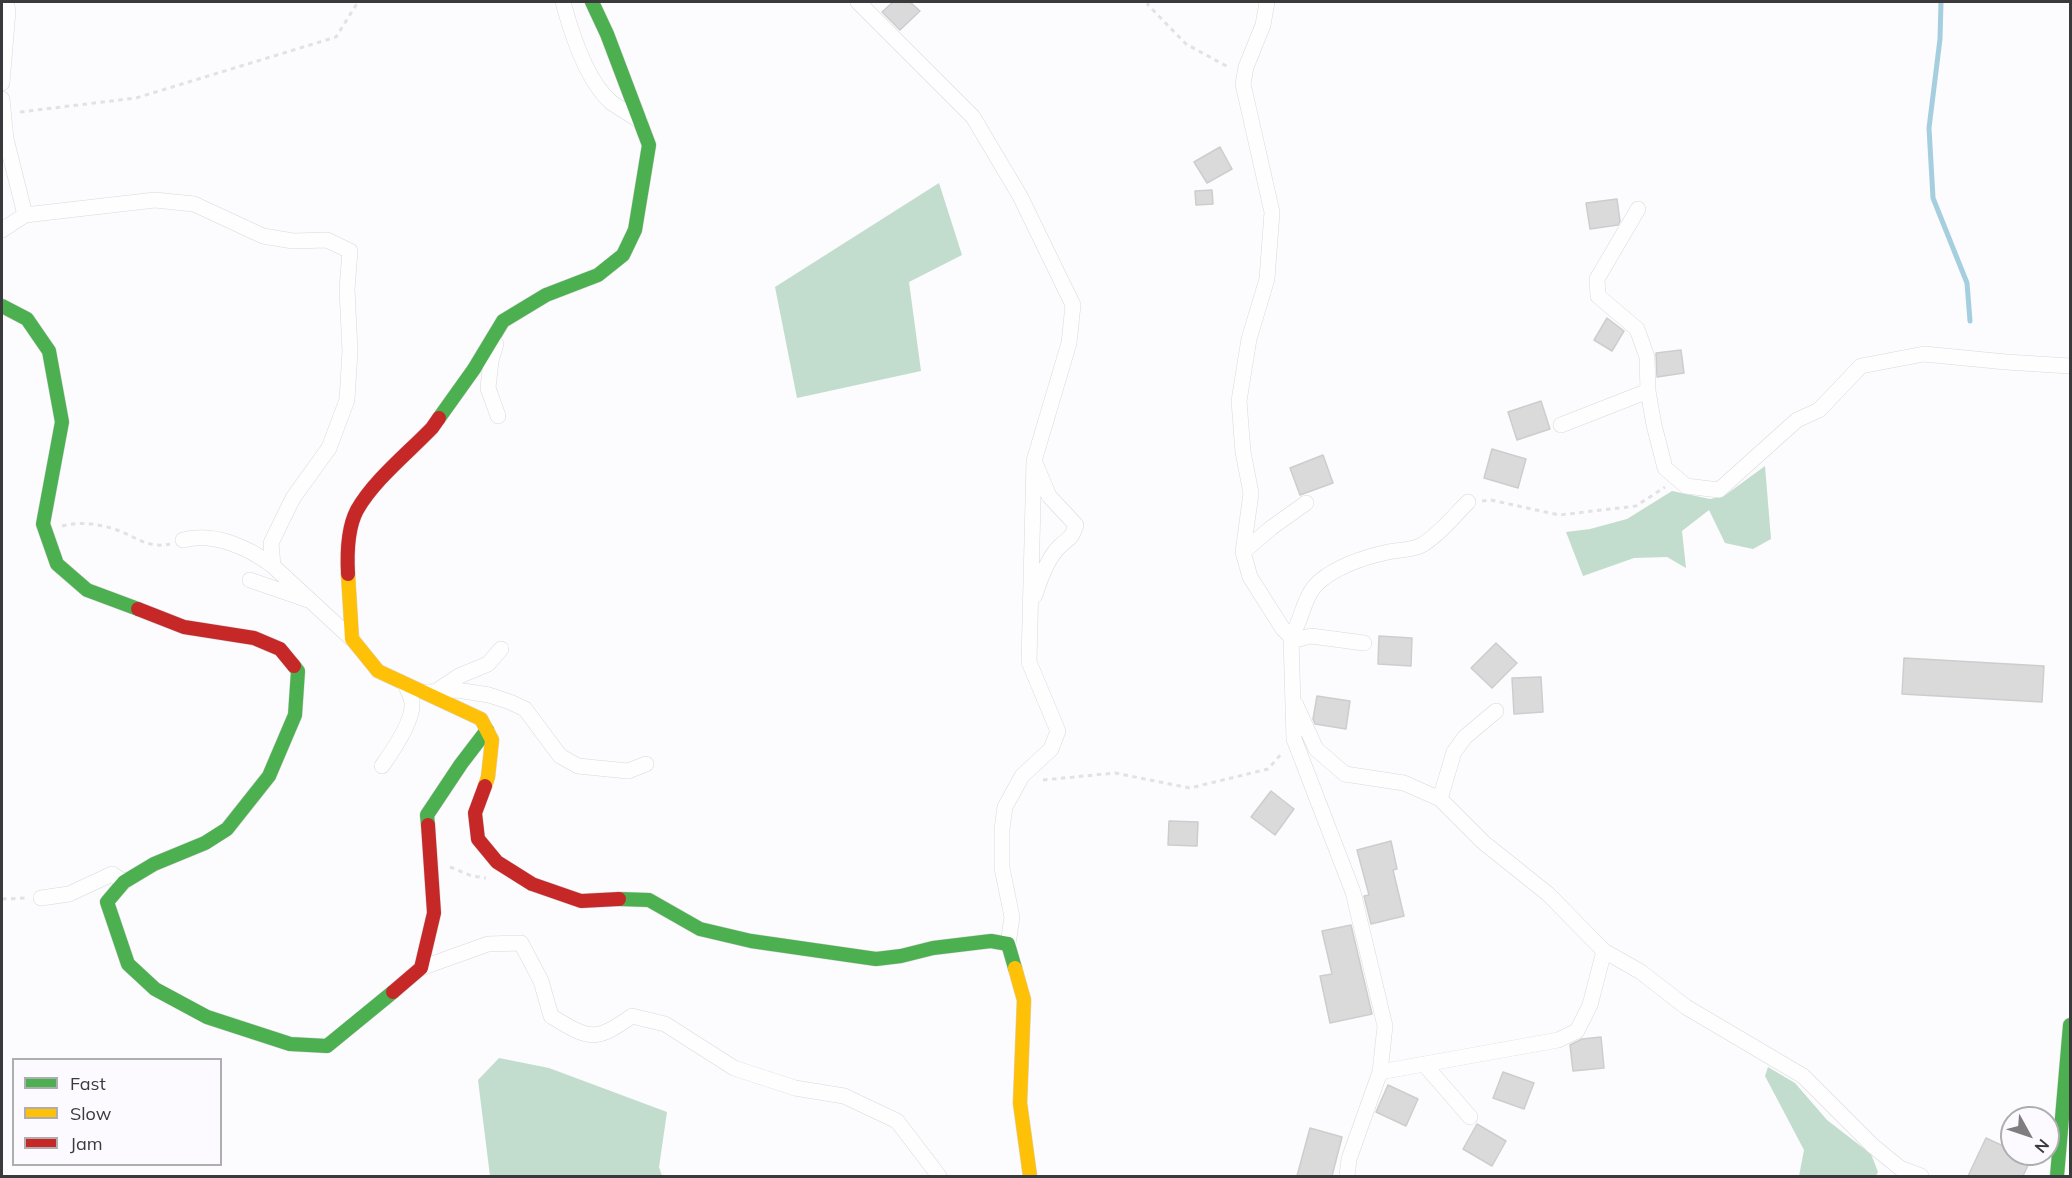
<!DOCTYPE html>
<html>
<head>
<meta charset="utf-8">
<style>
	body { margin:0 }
	#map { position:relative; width:2072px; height:1178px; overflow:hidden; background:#fcfbfd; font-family:Mulish,sans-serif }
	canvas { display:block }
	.frame { position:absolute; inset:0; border:3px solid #3a393c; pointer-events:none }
	.legend { position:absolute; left:12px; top:1058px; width:210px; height:108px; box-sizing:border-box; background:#fcfafe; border:2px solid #aeadb0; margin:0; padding:8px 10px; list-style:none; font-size:18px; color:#3a393c }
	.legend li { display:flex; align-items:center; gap:12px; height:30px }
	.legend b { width:30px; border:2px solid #aeadb0 }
	.north { position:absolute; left:2000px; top:1106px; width:60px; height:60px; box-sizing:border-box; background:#fcfafe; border:2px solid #aeadb0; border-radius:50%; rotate:130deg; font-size:16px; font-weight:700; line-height:24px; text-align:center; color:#3a393c }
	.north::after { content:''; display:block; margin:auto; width:21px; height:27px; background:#7e7d80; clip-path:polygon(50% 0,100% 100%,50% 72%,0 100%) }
</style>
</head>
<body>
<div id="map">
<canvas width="2072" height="1178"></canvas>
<div class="frame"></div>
<ul class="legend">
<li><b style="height:8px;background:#4caf50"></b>Fast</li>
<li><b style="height:8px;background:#ffc107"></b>Slow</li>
<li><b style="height:8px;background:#c62828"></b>Jam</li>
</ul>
<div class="north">N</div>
</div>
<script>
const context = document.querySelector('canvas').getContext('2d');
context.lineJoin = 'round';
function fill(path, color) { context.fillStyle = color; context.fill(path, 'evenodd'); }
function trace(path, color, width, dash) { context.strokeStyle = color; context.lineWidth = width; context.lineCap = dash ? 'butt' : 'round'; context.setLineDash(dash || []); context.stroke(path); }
fill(new Path2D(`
	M939 183 962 255 909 282 921 371 797 398 775 287Z
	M1765 466 1771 539 1753 549 1725 543 1709 510 1682 531 1686 568 1667 557 1634 558 1583 576 1566 532 1590 529 1627 519 1672 491 1710 499 1724 496Z
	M499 1058 549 1068 667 1112 659 1167 662 1176H490L478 1080Z
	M1768 1067 1795 1083 1827 1120 1871 1154 1878 1172 1876 1176H1799L1804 1150 1765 1076Z`), '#c2ddcd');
trace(new Path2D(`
	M1941 2 1940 39 1929 128 1933 198 1967 283 1970 321`), '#a5cfde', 5);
const building = new Path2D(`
	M893 2H910L920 11 900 30 882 12Z
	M1220 147 1232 169 1207 183 1194 162Z
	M1212 190 1213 204 1196 205 1195 191Z
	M1617 199 1620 221 1618 225 1590 229 1586 203Z
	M1607 318 1624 331 1612 351 1594 340Z
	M1681 350 1684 373 1657 377 1656 353Z
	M1541 401 1550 429 1517 440 1508 412Z
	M1492 449 1526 459 1518 488 1484 478Z
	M1323 455 1333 483 1300 495 1290 468Z
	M1379 636 1412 638 1411 666 1378 664Z
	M1496 643 1517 663 1492 688 1471 668Z
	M1904 658 2044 666 2042 702 1902 694Z
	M1541 677 1543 712 1514 714 1512 678Z
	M1317 696 1350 701 1346 729 1315 724 1313 719Z
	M1271 791 1294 809 1275 835 1251 817Z
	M1169 821 1198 822 1197 846 1168 845Z
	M1391 841 1397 869 1393 870 1404 916 1371 924 1364 896 1369 895 1357 850Z
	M1351 925 1372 1014 1330 1023 1320 976 1332 974 1322 931Z
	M1601 1037 1604 1068 1573 1071 1570 1045 1582 1039Z
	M1503 1072 1534 1083 1524 1109 1493 1098Z
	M1388 1085 1418 1099 1406 1126 1376 1112Z
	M1477 1124 1506 1141 1492 1166 1463 1149Z
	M1310 1128 1342 1137 1332 1176H1297Z
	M1986 1138 2012 1150V1154H2020L2031 1159 2023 1176H1968Z`);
fill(building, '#dbdada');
trace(building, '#cecdcd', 1.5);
const street = new Path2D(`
	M563 2C571 32 587 82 612 103 621 109 631 115 640 121
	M858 2 973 117 1020 196 1073 305 1069 343 1034 461 1029 662 1058 731 1051 749 1022 776 1005 807 1002 829V868L1012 917 1008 944
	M1267 2 1263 25 1246 67 1243 84 1272 212 1267 279 1249 339 1239 401 1243 452 1251 493 1243 552 1250 577 1283 629 1291 637 1294 739 1353 892 1385 1026 1380 1072 1349 1159 1347 1176
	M2 83 8 11 6 2
	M2 99 6 139 25 215
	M1638 209 1597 279 1598 296 1637 329 1647 357 1648 391 1654 425 1665 468 1686 486 1719 490 1797 420 1819 410 1861 366 1924 354 2006 362 2070 366
	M2 230 25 215 155 200 194 204 263 236 293 241 327 240 350 251 347 289 350 351 347 400 329 448 293 498 271 543 273 566 352 639
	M496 344 491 361 488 388 498 416
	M1561 425 1648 391
	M183 540C214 532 248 547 273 566
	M1243 552 1271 528 1306 503
	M250 580 308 600
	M1035 595C1040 579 1047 559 1059 547 1070 536 1070 542 1076 525L1049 496 1036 465
	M1291 637C1303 619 1303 595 1320 581 1338 566 1365 557 1388 552 1398 550 1411 550 1420 546 1436 538 1455 515 1468 502
	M1291 641 1311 636 1364 643
	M438 690 459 676 488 664 501 649
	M427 692 457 690 489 695 510 702 525 709 560 756 578 766 628 771 646 764
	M1296 705 1316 749 1345 774 1404 783 1440 799 1483 842 1548 894 1604 951 1641 972 1686 1007 1803 1076 1873 1146 1900 1168 1921 1176
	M382 766C392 752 413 722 412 704 412 698 408 691 406 686
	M1440 799 1454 752 1465 737 1496 711
	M41 898 69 894 112 874 124 882
	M421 968 488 944 521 943 541 981 551 1016C589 1039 594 1043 632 1016L665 1024 734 1068 795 1088 844 1096 897 1121 939 1176
	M1424 1064 1470 1117
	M1380 1072 1558 1040 1577 1031 1590 1005 1604 951`);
const fast = new Path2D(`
	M2 306 27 319 49 351 62 422 43 524 57 564 87 590 138 609
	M439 418 474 369 503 321 546 295 598 275 623 255 635 230 649 145 607 34 592 2
	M294 666 298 671 295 715 269 776 227 829 205 843 154 864 124 882 107 902 128 964 155 989 207 1017 290 1044 327 1046 393 992
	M428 825 427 815 461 764 487 730
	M619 899 649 900 700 929 751 941 876 959 901 956 933 948 991 941 1008 944 1015 968
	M2057 1176 2070 1025`);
const slow = new Path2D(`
	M348 574 352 639 378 671 481 719 492 740 488 777 485 786
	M1015 968 1024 1000 1020 1103 1030 1176`);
const jam = new Path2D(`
	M348 574C347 555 348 527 357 510 374 480 408 453 432 428L439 418
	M138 609 184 627 254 638 280 649 294 666
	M485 786 475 813 478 839 497 862 532 884 581 901 619 899
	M393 992 421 968 434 913 428 825`);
trace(street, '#d9d8db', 16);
trace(fast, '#d9d8db', 15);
trace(slow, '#d9d8db', 15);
trace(jam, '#d9d8db', 15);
trace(new Path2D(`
	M1148 2V5L1186 44 1230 68
	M20 112 136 98 336 37 358 2
	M1482 501 1491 500 1559 515 1636 506 1665 487
	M62 526C81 521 99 524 117 530 136 537 149 549 170 544
	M1043 780 1115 773 1190 788 1268 769 1283 752
	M450 867 472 876 486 878
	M2 899 27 898`), '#e2e2e4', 3, [4.5, 4.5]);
trace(street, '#fffeff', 15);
trace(fast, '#4caf50', 14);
trace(slow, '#ffc107', 14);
trace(jam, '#c62828', 14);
</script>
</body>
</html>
